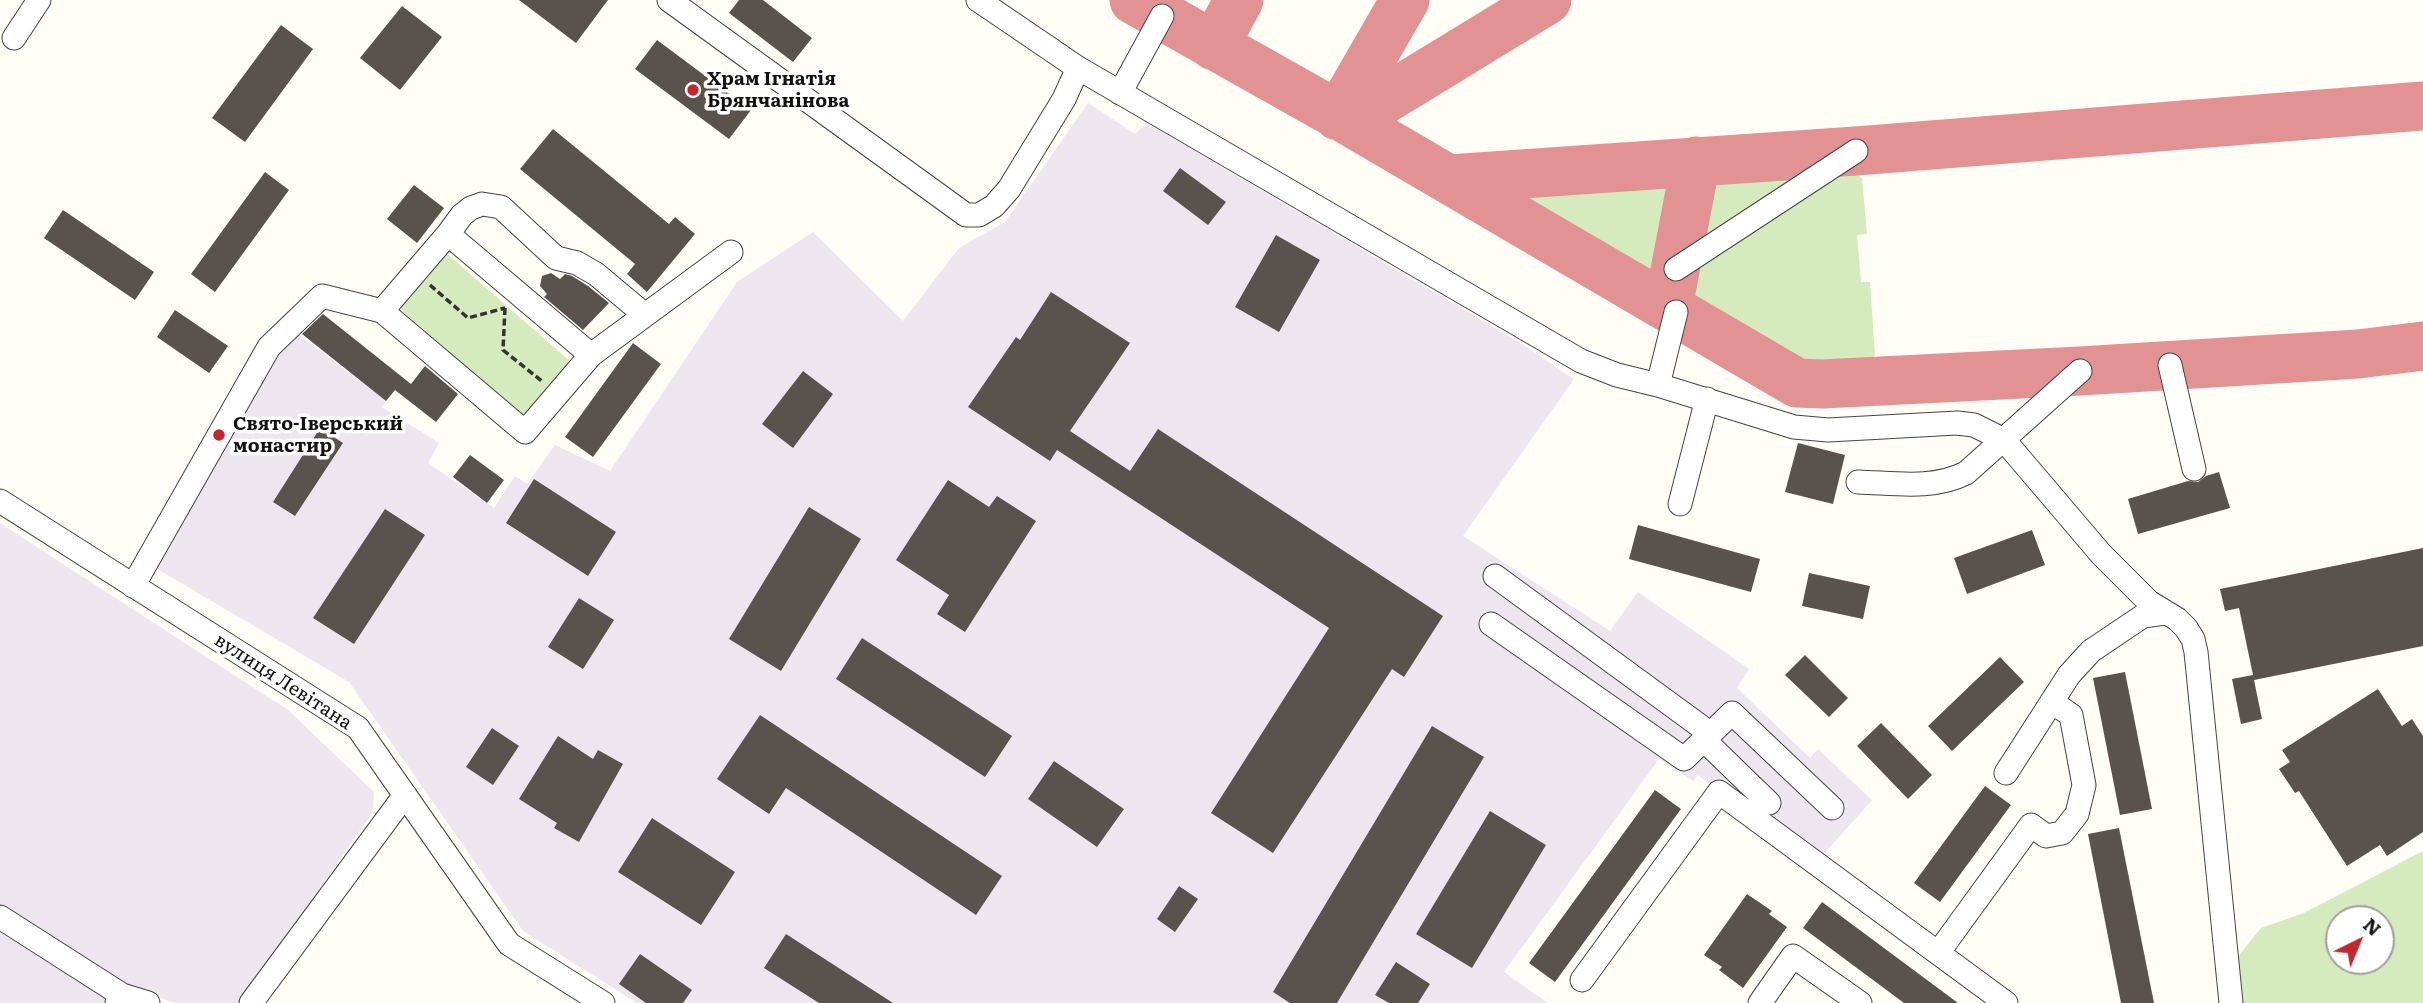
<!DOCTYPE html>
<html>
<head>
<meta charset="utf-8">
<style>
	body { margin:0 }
	#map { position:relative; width:2423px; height:1003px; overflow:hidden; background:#fffdf5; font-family:Literata,serif }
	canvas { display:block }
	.north { position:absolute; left:2325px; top:905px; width:70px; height:70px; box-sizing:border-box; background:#fff; border:2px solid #a0a0a0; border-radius:50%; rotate:43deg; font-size:19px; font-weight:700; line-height:28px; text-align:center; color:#111 }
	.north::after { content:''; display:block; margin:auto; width:24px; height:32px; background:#c4262e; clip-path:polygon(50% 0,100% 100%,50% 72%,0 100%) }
</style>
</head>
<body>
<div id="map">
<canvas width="2423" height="1003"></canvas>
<div class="north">N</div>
</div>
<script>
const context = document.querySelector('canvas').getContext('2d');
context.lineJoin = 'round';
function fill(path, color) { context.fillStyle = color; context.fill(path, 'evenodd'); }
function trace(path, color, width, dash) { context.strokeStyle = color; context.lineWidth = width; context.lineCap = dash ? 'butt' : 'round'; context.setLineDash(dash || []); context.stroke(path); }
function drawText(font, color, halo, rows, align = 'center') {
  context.font = font + ' Literata,serif'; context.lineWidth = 7; context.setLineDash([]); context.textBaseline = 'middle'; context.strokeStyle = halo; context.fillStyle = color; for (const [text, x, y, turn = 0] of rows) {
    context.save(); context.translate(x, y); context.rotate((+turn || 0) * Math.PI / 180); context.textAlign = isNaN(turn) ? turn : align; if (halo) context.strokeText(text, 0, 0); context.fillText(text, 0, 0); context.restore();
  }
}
fill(new Path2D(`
	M1088 103 1135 134 1147 123 1514 339 1574 379 1463 536 1610 631 1638 592 1749 669 1737 688 1810 758 1818 749 1872 800 1822 856 1729 788 1708 783 1698 775 1693 781 1659 759 1504 972 1548 1003H637L523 931 349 682 154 567 275 354 297 333 386 401 382 407 439 443 428 463 494 508 515 476 527 484 555 445 610 471 737 282 813 232 903 321 959 248 1005 222Z
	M0 523 288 710 374 792 373 812 240 1003H175L116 982 125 1003H0Z`), '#eee6ef');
fill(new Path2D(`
	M1806 170 1694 248 1707 179Z
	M1851 170 1862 178 1867 234 1857 235 1861 282H1870L1875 355 1868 367 1812 370 1793 363 1687 301 1694 267 1703 258Z
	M1678 181 1660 274 1653 277 1641 275 1510 197 1512 193Z
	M445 252 571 362 523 417 397 306Z
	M2423 851V1003H2241L2236 959 2261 928 2304 913ZM2339 919H2381V961H2339Z`), '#d5ebbd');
trace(new Path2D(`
	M1134 0 1349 121 1797 383 1822 384 2080 371 2358 354 2423 346
	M1214 46 1239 0
	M1338 116 1405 0
	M1349 121 1547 0
	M1449 179 1856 151 2423 106
	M1668 307 1696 161`), '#e29292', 49);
fill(new Path2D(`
	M519 0H608L576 43Z
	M739 0H763L812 38 793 62 729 13Z
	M402 6 442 37 400 90 360 58Z
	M281 25 313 49 245 142 212 118Z
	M657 40 751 110 729 139 635 69Z
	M553 129 669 224 675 217 695 234 647 292 627 274 635 264 520 169Z
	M1180 168 1226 202 1208 225 1163 191Z
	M265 172 289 190 215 292 191 274Z
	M414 185 444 208 417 243 387 219Z
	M63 210 154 272 135 300 44 238Z
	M1276 235 1320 260 1279 332 1235 307Z
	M551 273 560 279 565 274 572 276 588 286 609 303 583 330 544 297 547 294 540 286 542 276Z
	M1051 292 1130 343 1070 431 1130 471 1158 429 1443 616 1404 677 1392 669 1273 853 1211 813 1329 628 1057 450 1050 461 968 407 1016 337 1020 340Z
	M175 310 228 346 209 373 157 337Z
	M323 314 411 384 425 366 458 394 436 422 395 390 386 401 302 334Z
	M633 343 661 364 593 457 565 437Z
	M803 371 833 394 793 448 762 424Z
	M320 428 343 443 295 516 273 502Z
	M1798 443 1845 455 1833 504 1785 492Z
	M470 455 504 480 487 503 453 477Z
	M2219 472 2230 508 2138 534 2128 499 2188 481 2198 482 2206 476Z
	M534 479 616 532 588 576 506 523Z
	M948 480 989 507 997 496 1036 521 965 632 937 614 949 595 896 560Z
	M809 507 861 539 781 671 729 639Z
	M385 509 425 535 354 644 313 618Z
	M1638 525 1760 559 1751 592 1629 559Z
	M2032 530 2045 565 1967 594 1954 558Z
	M2423 548V646L2254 680 2262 719 2241 724 2232 679 2253 675 2239 608 2225 611 2220 589Z
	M1809 573 1870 586 1863 619 1802 606Z
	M579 598 614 620 583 669 548 647Z
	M862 638 1012 736 985 777 836 679Z
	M1805 655 1848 698 1829 717 1785 675Z
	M2000 657 2024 682 1952 751 1928 726Z
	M2125 672 2152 809 2120 815 2093 678Z
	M2378 689 2402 726 2412 719 2423 736V832L2387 856 2380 845 2347 866 2299 791 2295 793 2279 769 2290 762 2282 750Z
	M760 715 1002 876 976 915 786 788 769 814 717 779Z
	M1881 723 1932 775 1908 799 1857 746Z
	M1432 726 1484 757 1337 1003H1290L1273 992Z
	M492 728 519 746 493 785 466 767Z
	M558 736 593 759 598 750 623 764 579 842 554 828 557 823 519 799Z
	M1054 761 1124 809 1097 847 1028 799Z
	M1985 786 2011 805 1940 902 1914 883Z
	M1655 790 1681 809 1555 982 1529 963Z
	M1490 811 1546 845 1472 968 1416 934Z
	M652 818 735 872 701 925 618 872Z
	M2119 828 2154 1003H2121L2088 834Z
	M1179 886 1198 899 1175 932 1157 919Z
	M1747 894 1772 911 1769 914 1787 927 1743 988 1719 970 1722 967 1704 955Z
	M1822 902 1958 1003H1904L1803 928Z
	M786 934 893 1003H819L764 968Z
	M640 954 692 990 683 1003H646L619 984Z
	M1396 962 1430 984 1418 1003H1389L1375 995Z`), '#5a524d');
const minor = new Path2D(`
	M669 0 966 215H979L994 206 1009 189 1064 99 1078 68
	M978 0 1078 68 1581 361 1617 375 1658 385 1794 427 1828 430 1957 423 1974 425 2004 440 2101 554 2149 602 2177 619 2186 628 2193 639 2196 652 2231 1003
	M14 38 39 0
	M1120 93 1162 16
	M448 234 462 215 471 208 482 204 501 207 556 258 577 263 596 274 645 315
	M1676 269 1856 151
	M591 355 731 252
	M2170 365 2194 469
	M1658 385 1676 312
	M1858 482C1895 483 1932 490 1966 473L2080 371
	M0 501 358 728 509 944 603 1003
	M1680 504 1707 399
	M1495 576 1711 734
	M133 586 269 347 322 296 382 311 525 432 591 355 448 234 382 311
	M1491 624 1684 759 1732 713 1832 808
	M1704 740 1769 803
	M2006 773 2069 675 2091 651 2143 616 2165 613
	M0 917 122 995
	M1938 953 2031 825 2046 836 2062 833 2077 814 2084 785 2071 715 2052 702
	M1582 980 1719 792 2006 1003
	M117 1003 122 995 148 1003
	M251 1003 405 795
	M1760 1003 1793 956 1860 1003`);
trace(minor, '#444', 25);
trace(new Path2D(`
	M430 285 468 318 505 308
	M505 308 503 350 543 382`), '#333', 3.5, [7, 3.5]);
trace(minor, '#fff', 23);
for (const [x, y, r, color] of [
	[693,90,7,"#c4262e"],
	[219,435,7,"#c4262e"]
]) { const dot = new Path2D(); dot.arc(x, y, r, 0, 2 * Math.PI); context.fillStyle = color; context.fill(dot); trace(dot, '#fff', 2.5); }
drawText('bold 19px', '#111', '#fff', [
	["Храм Ігнатія",707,79],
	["Брянчанінова",707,101],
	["Свято-Іверський",233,424],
	["монастир",233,446]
], 'left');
drawText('19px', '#111', '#fff', [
	["вулиця Левітана",283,682,33]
]);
</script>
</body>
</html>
